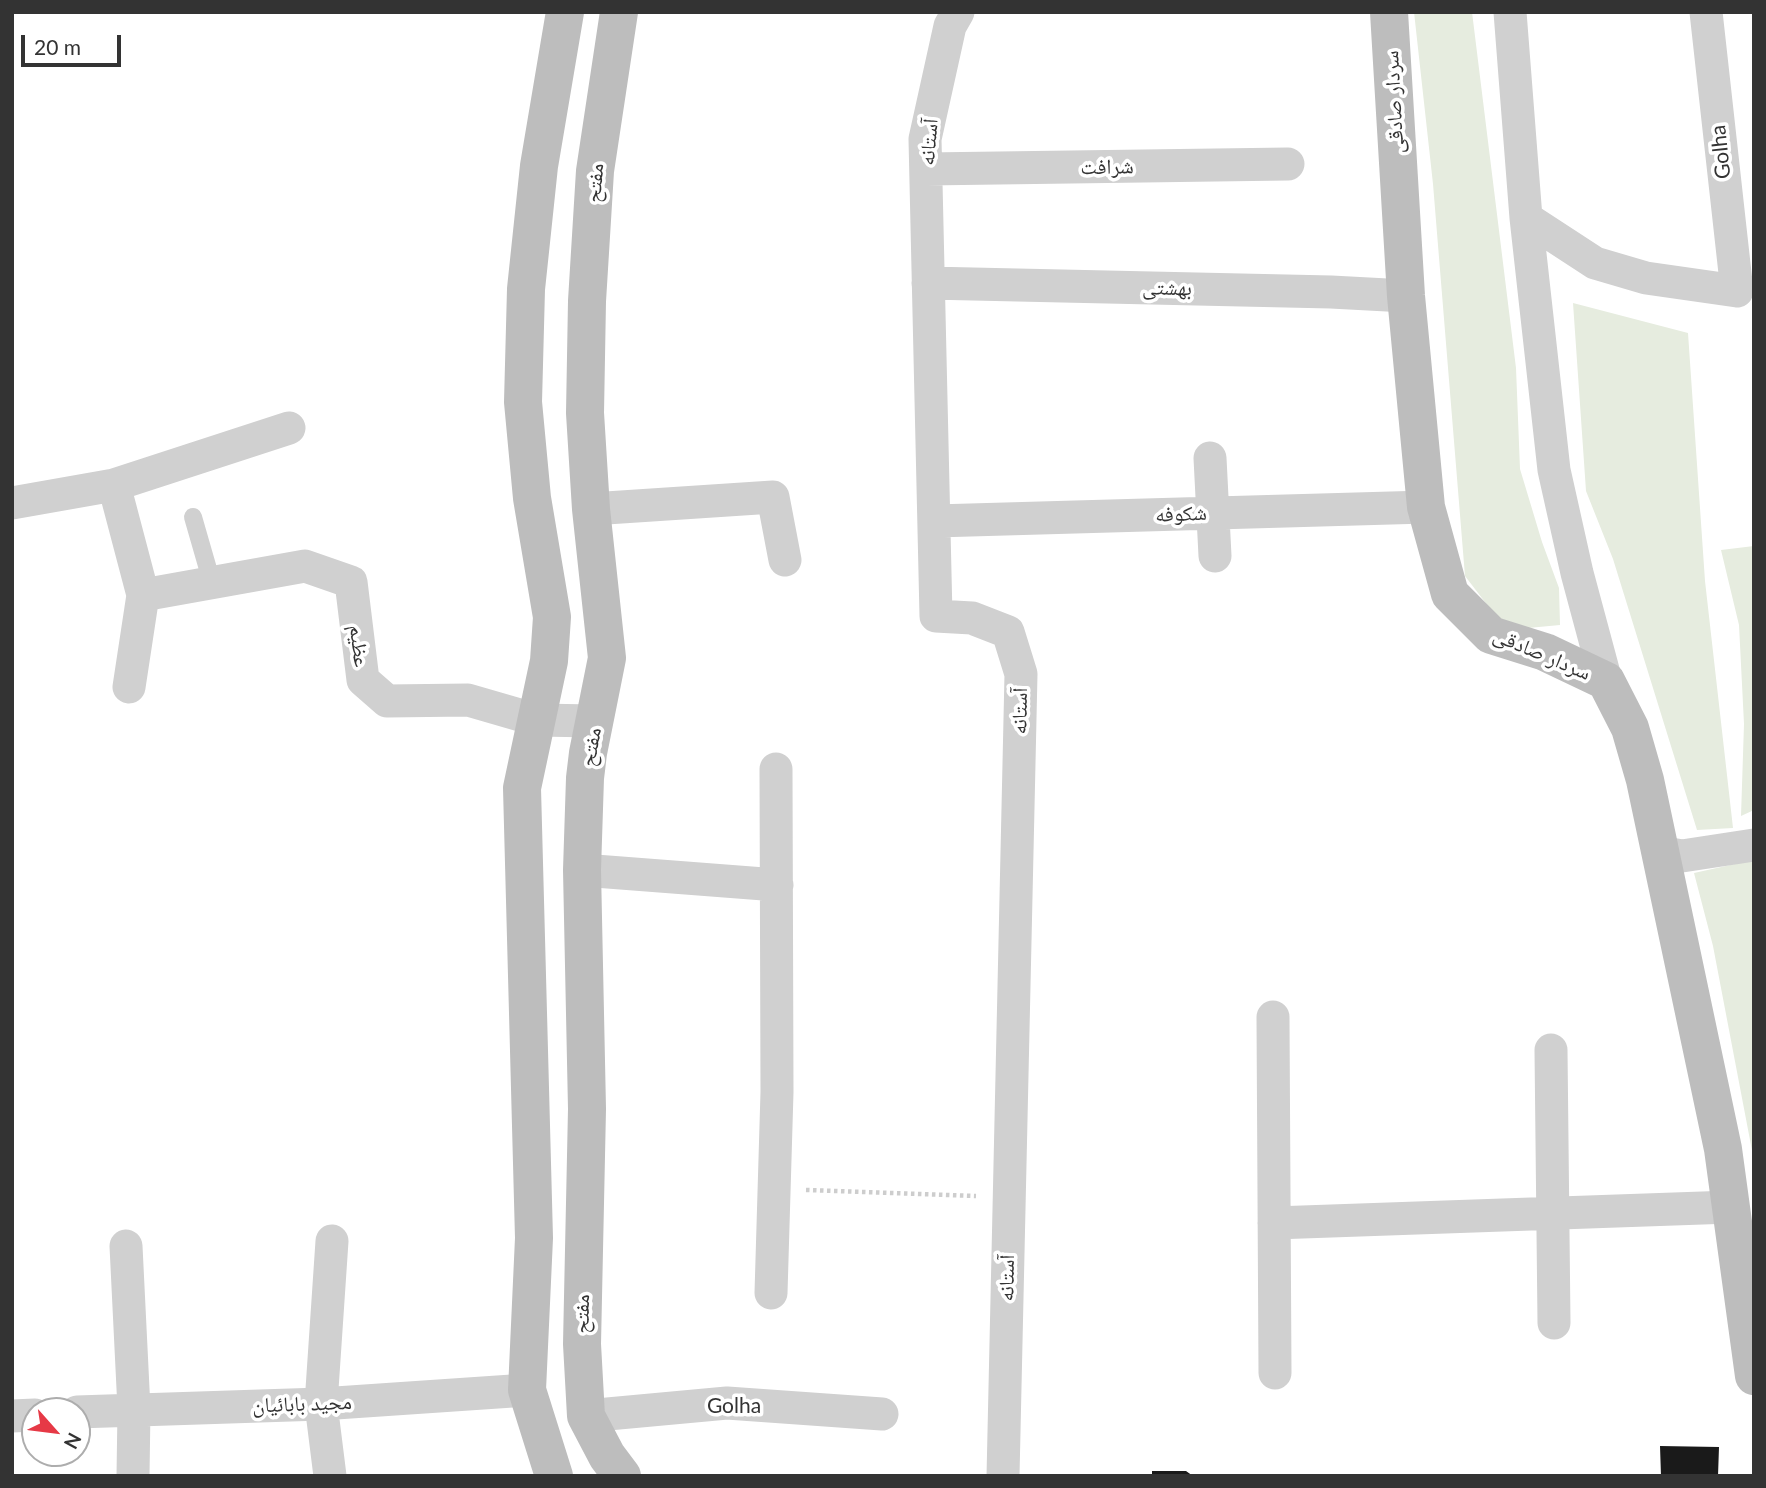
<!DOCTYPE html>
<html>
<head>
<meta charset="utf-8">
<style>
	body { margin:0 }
	#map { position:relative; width:1766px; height:1488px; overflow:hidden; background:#fff; font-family:Lato,sans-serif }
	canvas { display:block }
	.frame { position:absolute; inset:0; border:14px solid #333; pointer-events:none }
	.north { position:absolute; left:21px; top:1397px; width:70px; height:70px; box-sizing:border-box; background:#fff; border:2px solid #adadad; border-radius:50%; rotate:118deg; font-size:19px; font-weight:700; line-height:28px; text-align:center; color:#333 }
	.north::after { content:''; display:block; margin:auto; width:24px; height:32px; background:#e63946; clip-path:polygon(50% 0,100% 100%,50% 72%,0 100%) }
	.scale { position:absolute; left:21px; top:35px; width:100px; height:32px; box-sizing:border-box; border:4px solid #333; border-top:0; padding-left:9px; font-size:21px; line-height:24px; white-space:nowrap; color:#333; -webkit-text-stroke:5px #fff; paint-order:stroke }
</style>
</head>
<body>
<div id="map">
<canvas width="1766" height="1488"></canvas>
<div class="frame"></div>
<div class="north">N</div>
<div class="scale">20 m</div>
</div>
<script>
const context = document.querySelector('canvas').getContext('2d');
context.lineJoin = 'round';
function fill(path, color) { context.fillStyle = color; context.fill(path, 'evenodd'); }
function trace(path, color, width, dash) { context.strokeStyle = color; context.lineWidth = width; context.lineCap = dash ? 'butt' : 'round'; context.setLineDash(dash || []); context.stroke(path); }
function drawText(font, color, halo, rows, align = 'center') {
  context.font = font + ' Lato,"Noto Naskh Arabic",sans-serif'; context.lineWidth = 7; context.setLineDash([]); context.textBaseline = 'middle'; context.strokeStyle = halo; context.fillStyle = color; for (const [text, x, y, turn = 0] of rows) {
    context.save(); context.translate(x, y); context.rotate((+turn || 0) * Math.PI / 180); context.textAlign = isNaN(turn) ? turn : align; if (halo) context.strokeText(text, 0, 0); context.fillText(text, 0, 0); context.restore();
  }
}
fill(new Path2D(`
	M1414 12H1472L1516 368 1520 469 1542 542 1559 588 1560 625 1528 628 1498 619 1465 576 1433 184Z
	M1573 303 1688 333 1705 581 1733 828 1697 830 1613 559 1586 491Z
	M1754 546V810L1741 816 1744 724 1739 625 1721 550Z
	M1753 860 1754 863V1161L1713 946 1694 873Z`), '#e6ecdf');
fill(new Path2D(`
	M1660 1446 1719 1447 1718 1476H1661Z
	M1152 1471H1186L1193 1476H1152Z`), '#1a1a1a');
trace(new Path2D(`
	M806 1190 976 1196`), '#cdcdcd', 4.5, [3.5, 3.5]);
trace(new Path2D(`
	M193 517 212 583`), '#d0d0d0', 18);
trace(new Path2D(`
	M958 12 950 26 925 139 936 616 972 618 1008 632 1021 674 1003 1476
	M1510 12 1526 218 1554 470 1577 573 1606 681
	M926 169 1288 164
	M1526 218 1595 263 1646 278 1737 291 1706 12
	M928 283 1331 292 1406 296
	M1210 458 1215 556
	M12 503 114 485
	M591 509 773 497 785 560
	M935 521 1426 507
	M143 595 305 566 351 582 363 680 387 701 468 700 537 720 595 721
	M129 687 143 595 114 485 289 428
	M1659 852 1682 856 1754 845
	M582 870 777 885
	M1273 1017 1275 1373
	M1551 1050 1554 1323
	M1274 1223 1731 1207
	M126 1246 134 1409 133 1476
	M771 1293 777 1092 776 769
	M77 1412 321 1404 527 1390
	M12 1416 35 1415
	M586 1416 727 1403 882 1414
	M330 1476 321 1404 332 1241`), '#d0d0d0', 33);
trace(new Path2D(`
	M619 12 595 171 587 301 585 413 591 509 607 658 588 753 585 778 582 870 587 1109 582 1344 586 1416 607 1456 622 1476
	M1389 12 1406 296 1426 507 1450 594 1491 635 1545 652 1606 681 1630 728 1645 780 1723 1149 1754 1376
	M554 1476 527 1390 534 1238 522 788 549 661 552 617 532 498 523 402 526 289 539 166 565 12`), '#bdbdbd', 38);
drawText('21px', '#333', '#fff', [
	["سردار صادقی",1394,102,-93],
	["آستانه",929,142,-85],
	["Golha",1721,152,-96],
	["شرافت",1107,167,-1],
	["مفتح",595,183,-85],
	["بهشتی",1167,288,1],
	["شکوفه",1181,514,-2],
	["عظیم",359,646,83],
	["سردار صادقی",1542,654,23],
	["آستانه",1020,711,-89],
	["مفتح",591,747,-80],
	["آستانه",1007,1278,-89],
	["مفتح",582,1314,-89],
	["مجید بابائیان",302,1404,-2],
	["Golha",734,1406]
]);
</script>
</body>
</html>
